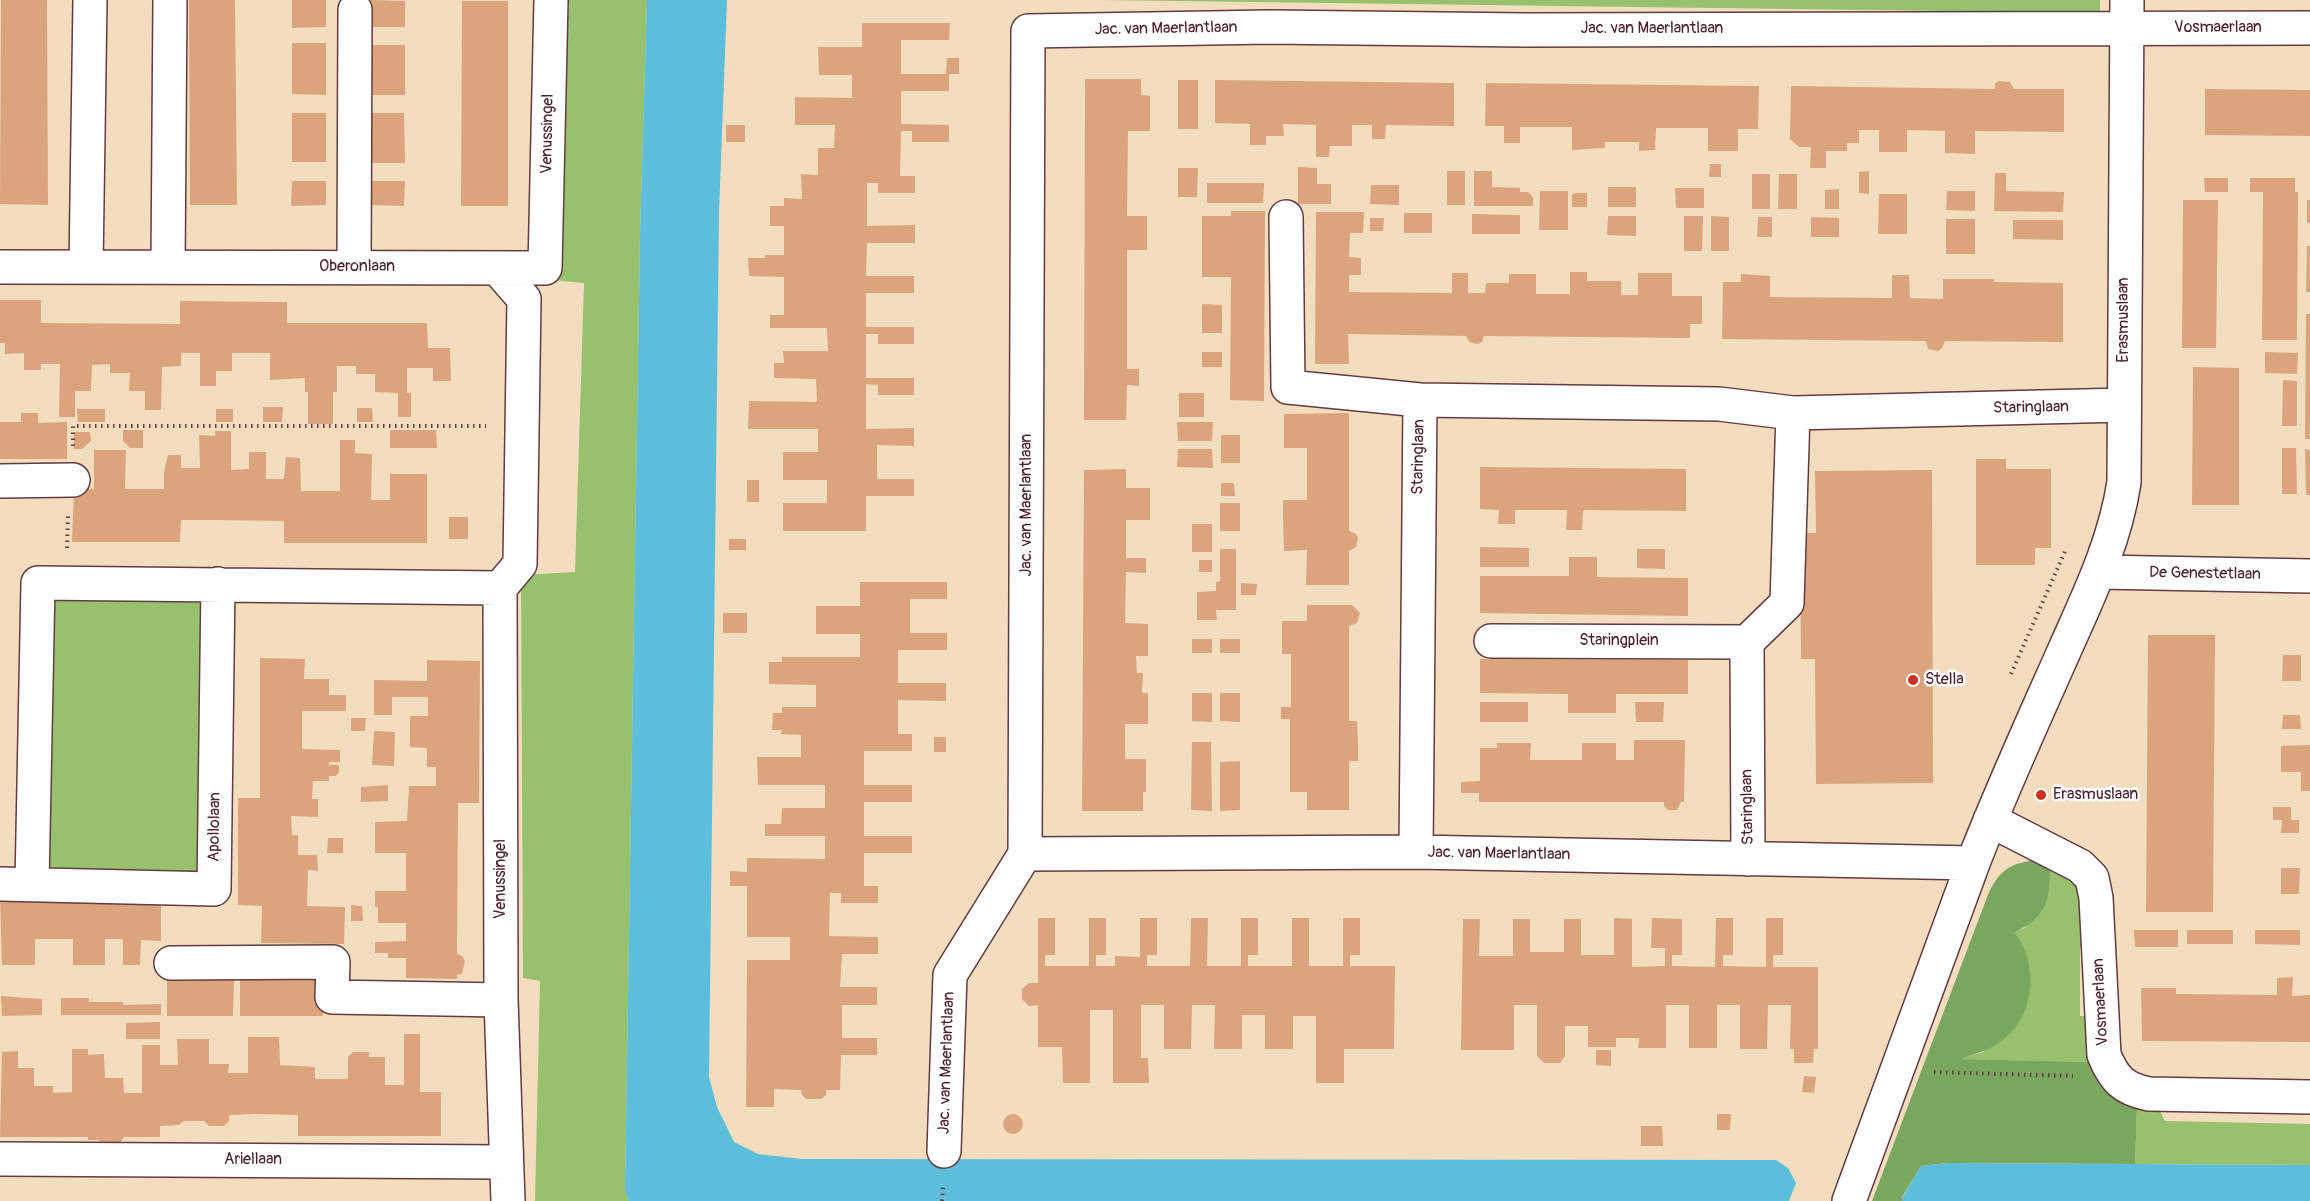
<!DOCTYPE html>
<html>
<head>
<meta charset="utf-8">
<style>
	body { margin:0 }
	canvas { display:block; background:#f2ddbf }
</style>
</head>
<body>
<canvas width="2310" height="1201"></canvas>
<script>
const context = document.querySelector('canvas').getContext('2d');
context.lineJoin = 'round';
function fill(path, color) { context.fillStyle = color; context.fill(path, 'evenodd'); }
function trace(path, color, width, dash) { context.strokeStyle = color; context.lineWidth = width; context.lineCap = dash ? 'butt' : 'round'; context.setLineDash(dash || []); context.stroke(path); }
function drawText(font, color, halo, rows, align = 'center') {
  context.font = font + ' Pangolin,sans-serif'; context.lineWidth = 5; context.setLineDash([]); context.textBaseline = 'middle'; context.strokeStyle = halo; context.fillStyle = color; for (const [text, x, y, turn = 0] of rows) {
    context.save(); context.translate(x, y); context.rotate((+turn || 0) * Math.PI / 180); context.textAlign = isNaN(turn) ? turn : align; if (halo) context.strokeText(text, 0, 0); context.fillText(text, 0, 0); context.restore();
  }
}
fill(new Path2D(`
	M542 0H647L640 235 625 1190 629 1201H535L540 981 523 978 521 575 575 572 584 283 531 278Z
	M1099 0H2100V13Z
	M219 581 215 888 33 885 40 583Z
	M2049 863 2081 887 2088 947H2080V1016H2090L2091 1062 1958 1059 1984 1052 2013 932 2025 928Z
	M2137 1107 2159 1109 2165 1121 2310 1124V1165L2135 1164Z`), '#98c16d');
fill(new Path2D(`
	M2035 860 2049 863C2052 895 2047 919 2014 932 2038 961 2036 1012 2006 1037 1993 1050 1977 1053 1961 1059L2091 1062C2094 1088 2114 1101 2137 1107L2135 1164 1948 1163 1921 1166 1902 1197V1201H1872L1989 892C2001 869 2010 864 2035 860Z`), '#7aa760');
fill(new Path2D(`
	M647 0H727L719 213 709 1077 717 1107 734 1142 758 1154 802 1159 1776 1160 1788 1168 1796 1183 1789 1201H629L625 1190 640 235Z
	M1948 1163 2310 1165V1201H1902V1198L1921 1166Z`), '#5dbedb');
fill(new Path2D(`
	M1 0H47L48 205 0 204Z
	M189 0H235L237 205H190Z
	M292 0H326V27L292 28Z
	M371 0 405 1V27H371Z
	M462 1H508V206H461Z
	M862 23H950L949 40H901V74H946L947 58H959V74H949V91H901V124L949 125V142H912V131H901L900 176H915V193H878V183H867V226L915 225V243H867L866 276H914V293H866V327H914V344H878V334H866V378H914V395H878V385L866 384V429L914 428V446L877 445V479H914V496H866V531H783V503H827V480H783V452H818V429H748L749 401 817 402 816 379 774 378V363H784L783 351H828L827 328H770V315H784V277L749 276 748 258H765V255H784V226H770V206H784V198L802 199 801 174 818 175V148H834L835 125H795V97L852 98V75H819L818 47H862Z
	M292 43H326V95L292 94Z
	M371 45H405V95H371Z
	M1085 79H1141V95L1150 96V131H1128L1127 216H1147V250H1127V369H1139V386L1127 385 1126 420H1084Z
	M1178 80H1198V129H1178Z
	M1215 80 1454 83V126L1386 125 1385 139H1372V125H1352V146H1330L1329 157H1316V125L1283 124 1284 136H1266V145H1250V124L1215 123Z
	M1998 81 2010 82 2014 89H2064V132L1975 131V154L1945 153V131L1907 130V152H1879V130H1859V143H1847V151H1826V168H1810L1811 147H1799L1790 139 1791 86 1995 89V84Z
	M1486 83 1759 86 1758 129H1738V151H1708V128H1656L1655 150 1639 151V142H1605V148L1572 150V127H1520V143H1504V126H1485Z
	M2205 89 2310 90V136L2205 135Z
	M292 113H326V162H292Z
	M371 113H404L405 163H371Z
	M726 125H745V142H726Z
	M1710 164H1721V177H1709Z
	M1298 167 1317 168V184H1331V204H1298Z
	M1178 168H1198L1197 197H1178Z
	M1447 171H1465V205H1447Z
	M1474 171H1492V187L1520 188V192H1528L1533 197V206H1474Z
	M1869 171V194L1859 193V172Z
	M1995 173H2006V191L2064 192 2063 212 1994 211Z
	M1752 174H1770V209H1752Z
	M1779 174H1797V209H1778Z
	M2204 178H2228V192H2205Z
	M2250 178H2295V192H2298L2297 340H2262L2263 192H2250Z
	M292 181H326V205L291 206Z
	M371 181H405L404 206 370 205Z
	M1207 183H1264L1263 203H1207Z
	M1371 185H1399V205L1370 204Z
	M1608 187H1636V207H1608Z
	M1675 188H1704V208H1676Z
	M1839 189V209H1825V190Z
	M1540 191H1568V230H1539Z
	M1947 191H1975V211L1946 210Z
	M1575 193H1587V207H1572V195Z
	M1879 194H1907V234H1878Z
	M2183 200H2218L2216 348H2182Z
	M2307 200H2310V223H2307Z
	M1231 211H1265L1264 401 1230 400 1231 277H1202V216H1231Z
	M1316 212H1364L1363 233H1350L1349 257 1361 258V275H1349V292L1452 293V273H1468V293H1485L1486 283H1509V274H1536V294H1570V272H1587V281H1621V295H1638V273H1672V296H1702V324H1690V338L1484 336 1482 342 1478 344 1469 342 1466 336 1348 334 1349 364H1315Z
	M1404 213H1432V233H1404Z
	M1472 214 1520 215V234H1472Z
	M1608 216H1636V236L1607 235Z
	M1684 216H1703L1702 251H1684Z
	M1711 216 1729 217V251H1711Z
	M1758 217H1772V237H1757Z
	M1811 217 1839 218V237H1811Z
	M1370 218H1384L1383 231H1370Z
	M1946 219H1975V254H1946Z
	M2013 220H2063V240L2013 239Z
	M2307 246H2310V292H2306Z
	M1741 274 1770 276V297L1892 298V275H1909L1910 298 1943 299V279H1994V282L2063 283V342L1945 341 1942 348 1938 351 1928 349 1926 341 1722 339 1723 282H1741Z
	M0 300H41V323L180 324V301L287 302V323H427L428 348H450L451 381H433V368H407V393H411V417H398V393L375 392V374H356V366H337V392H333V424H308V392H305V378L270 380V353H232V371H216V386H200V353H181V366L162 367 161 410H145V391H129L130 373H110V364L92 365 91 391H75V417H59L60 364H41V370H24V353L5 354V343H0Z
	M1202 304 1222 305V333H1202Z
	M2306 314H2310V439H2305Z
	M1202 352H1222V367H1202Z
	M2265 352 2298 353 2297 374 2265 373Z
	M2193 367 2239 368V505H2192Z
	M2283 380 2297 381V426H2282Z
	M1179 393H1204V417H1179Z
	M263 407H283L282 422H263Z
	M357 408H372L373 422H357Z
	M77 409H105V422H78Z
	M216 409H233V422H216Z
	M21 413H38V423L67 422V459H0V422H21Z
	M1349 413V531L1356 534 1358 538 1356 547 1349 551V585H1306L1307 550 1284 551 1283 517V500H1307V448H1284V414Z
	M1177 422H1213L1212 441H1178Z
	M123 430H143V448H130L123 441Z
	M390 430H436L437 448H390Z
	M215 431H231V470L249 469V452H266V479H284L286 457 300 458 301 491H340V440H355V453L372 454 371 500H390V474H427V543H284V521L215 520H181L180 542H72L74 489H94V450H126L125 489H164V472L168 455H181V468H200L199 435 215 436Z
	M74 432H90L91 441 82 449H74Z
	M1221 435H1240V463H1221Z
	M2282 448H2296L2297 494H2282Z
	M1178 449H1212L1213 468 1177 467Z
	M2305 449 2310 450V495H2306Z
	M1976 459H2006V469H2051V548H2035V565H1976Z
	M1480 467 1686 469V511L1583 510 1582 530H1566L1567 510H1515V524H1498L1499 510 1480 509Z
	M1126 469V488H1150V520H1126V558H1146V573L1126 572 1125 623 1148 624V656H1136L1137 673H1143L1142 693H1148V724H1125V759H1146V792H1143V811H1082L1084 470Z
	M1932 470 1933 783 1816 784 1815 659H1801L1800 533H1816L1815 471Z
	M747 480H759V502H747Z
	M1221 483H1234L1235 496H1221Z
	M1220 503H1240V531H1220Z
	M449 517H468V539H449Z
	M1192 524H1212V552H1192Z
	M729 539H746V550H729Z
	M1480 547 1529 548V567H1480Z
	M1220 549H1236V610H1216L1217 620H1197V592L1216 591V582L1220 581Z
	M1637 549H1665V569L1637 568Z
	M1569 557H1597V577L1688 578V616L1480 613V576H1569Z
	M1199 560H1212V572H1199Z
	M860 582H947V599H910V633H947V650H898V683H946V701L898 700V734H912V751H864V785H912V802H864V836H912V853H864V886H878V903H841V893H830L829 936 878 937V954H842L840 987H877V1005H842V1038H877V1055H841L840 1090H826V1095L821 1099H806L802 1095 801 1090 774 1089V1107H746L747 960H790V937H747V886H730V871L747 872V858L825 859V836H765V824H781L782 808H825V785H758L757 757H801V735L781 734 782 730H772L773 713H782V707H816V685L769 684V662H782V657H860V634H816V606H860Z
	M1241 583 1257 584 1256 595H1241Z
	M1307 605H1352L1360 613 1357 623 1349 626V721H1357L1358 742V761H1349V810H1307V792H1290V719H1281V707H1291V654H1282V621H1307Z
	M723 613H747V633H723Z
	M2148 635H2215L2213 912H2146Z
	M1192 639H1212V653H1192Z
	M1220 639H1240V653H1220Z
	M2283 655H2301V681H2282Z
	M260 658 305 659 304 679H329V695H346V711H302V749L340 750V762H329V765H339V772L336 776H329V781H313L312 799H318V817L291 816 292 835H298V855H317L318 871 308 870 307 906 345 907 344 944 261 943 262 906 238 905V798H260Z
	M1480 659 1688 660V694H1616V713H1568V694L1480 693Z
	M427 660 480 661 479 803H458L457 954 462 956 465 961 462 974 457 975V979L406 978V958H388V953H375V942L406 941V923H378V907H375V891H406V853H375V822L407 821 409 786H436V767H427V748L410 747V716H428V697H392V715H374V680L427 681Z
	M1192 693H1212V722L1192 721Z
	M1220 693H1240V722L1220 721Z
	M1480 702H1528V722H1480Z
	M1635 702H1664L1663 722H1636Z
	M2283 715H2300L2301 729H2282Z
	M351 718H366L365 731H351Z
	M374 731 395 732 394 766 372 765Z
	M934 737H946V752H934Z
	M1634 740H1685L1684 802H1681L1677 810H1668L1664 806V802H1479V793H1461V782L1480 781V748H1497V743H1531L1530 760H1582V743H1616V760H1634Z
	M1192 742H1211L1212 811 1191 810Z
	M2310 745V791H2301V772H2281V746Z
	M1240 761V810L1220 811V762Z
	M388 785V801L361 802V787Z
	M2273 807H2291V820H2299V833H2281L2282 820H2273Z
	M328 838H343V853H327Z
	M2281 868H2300L2299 894H2281Z
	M0 896H161V941L141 940 140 965H123V939H105V965H73V939H35V965H2Z
	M351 905 362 906 363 921H351Z
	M1038 918H1055V955H1045V966H1089V918H1106V955H1096V966H1115V956L1140 957V918H1157V955H1147V966H1190L1191 918H1208L1207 966H1241V918H1258V955H1248V966H1292V918H1309V966H1343V918H1360V955H1350V966H1395L1394 1049H1344V1083H1316V1016H1293V1049H1265V1015H1242V1049H1214L1215 1005H1192L1191 1049H1164V1005H1141V1058H1148L1149 1083H1113V1010H1090V1083H1063L1062 1047H1038V1005L1029 1006 1022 999V989L1029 983H1038Z
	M1614 918 1632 919V967L1665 966V948H1651L1652 918 1682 919V955H1672V966L1715 967 1716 918H1733V955H1723V966L1766 967V918H1783V955H1773V967H1818V1049H1814L1813 1063H1794V1049H1790L1791 1005H1768L1767 1049H1740V1005H1717V1048H1689V1005H1666V1048H1638L1639 1038H1616V1047H1588V1026H1565V1056L1560 1063H1544L1537 1056V1005H1514V1050H1461L1463 919H1480L1479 956H1513V919H1530V952H1564V919H1581V955H1614Z
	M2134 930H2178V947H2135Z
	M2187 930H2233V944H2187Z
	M2255 930H2300V945L2255 944Z
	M2293 977 2292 996 2310 995V1042L2142 1041 2141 988H2176V994L2277 995V978Z
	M167 980H234L233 1016H167Z
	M240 980H323V1016H240Z
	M1 996 42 999V1015L2 1016Z
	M61 998H89V1002H123V1005L161 1004V1015H61Z
	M160 1022V1039H126V1023Z
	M404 1034H420V1092H441V1136H298V1115L255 1114 229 1115V1121L224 1126H209L204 1121H184L179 1125 160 1126V1137H124L119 1145H103L99 1140H88V1137H0L2 1052 18 1051V1068H34V1086H53V1093L72 1092V1049H88V1055L104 1054 105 1078H123L124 1093H142V1045H160V1065H178L177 1039H209V1064H229L228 1073H248V1037H279L280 1065 315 1067V1079H348V1057L353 1052H369V1057H385V1085H404Z
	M1596 1050H1611V1066L1596 1065Z
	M1804 1076 1816 1077 1814 1093 1802 1092Z
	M1003 1124a10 10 0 1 1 20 0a10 10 0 1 1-20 0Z
	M1717 1114H1731L1730 1130H1717Z
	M1641 1126H1662L1663 1146H1641Z`), '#dba47c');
const minor = new Path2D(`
	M1286 217 1288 387 1420 400
	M0 267 545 268 551 0
	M86 267 90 0
	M168 267 170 0
	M354 267 355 10
	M497 268 524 299 520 564 500 588 501 1000 508 1201
	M0 481 73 480
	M2099 572 2310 576
	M1491 641 1747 642
	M1990 820 2080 866 2092 878 2096 898 2104 1055C2114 1079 2123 1089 2149 1094L2310 1097
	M1416 852 1420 400 1719 404 1793 413 2124 405
	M1748 859 1747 642 1787 603 1793 413
	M1973 863 1416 852 1025 854 1028 31 1270 27 1526 30 2310 28
	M0 884 214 889 218 584
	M32 884 38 583 500 588
	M171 963 333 962 332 997 501 1000
	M944 1151 950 975 1025 854
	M0 1159 506 1162
	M1849 1201 1973 863C2001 791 2033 721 2065 649 2089 595 2115 542 2124 482L2127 0`);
trace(minor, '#633c41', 36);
trace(new Path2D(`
	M73 446V426H486
	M67 548 68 516
	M2011 674 2066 549
	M1934 1072 2073 1076
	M942 1201 943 1187`), '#633c41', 4, [1.5, 4.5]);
trace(minor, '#fff', 33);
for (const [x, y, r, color] of [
	[1913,680,6,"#c8321e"],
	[2041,795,6,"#c8321e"]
]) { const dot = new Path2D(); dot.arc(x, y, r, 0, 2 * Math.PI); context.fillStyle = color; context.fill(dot); trace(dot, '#fff', 2); }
drawText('16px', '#4a1f2b', '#fff', [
	["Vosmaerlaan",2218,28],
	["Jac. van Maerlantlaan",1166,29,-1],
	["Jac. van Maerlantlaan",1652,29],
	["Venussingel",548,134,-89],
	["Oberonlaan",357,267],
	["Erasmuslaan",2124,320,-90],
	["Staringlaan",2031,408,-1],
	["Staringlaan",1419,457,-89],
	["Jac. van Maerlantlaan",1027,505,-90],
	["De Genestetlaan",2205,574,1],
	["Staringplein",1619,641],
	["Staringlaan",1748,807,-91],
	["Apollolaan",215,827,-89],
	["Jac. van Maerlantlaan",1499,854,1],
	["Venussingel",501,879,-90],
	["Vosmaerlaan",2101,1002,-93],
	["Jac. van Maerlantlaan",947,1063,-88],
	["Ariellaan",253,1160]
]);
drawText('16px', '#4a1f2b', '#fff', [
	["Stella",1925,680],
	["Erasmuslaan",2053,795]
], 'left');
</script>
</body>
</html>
